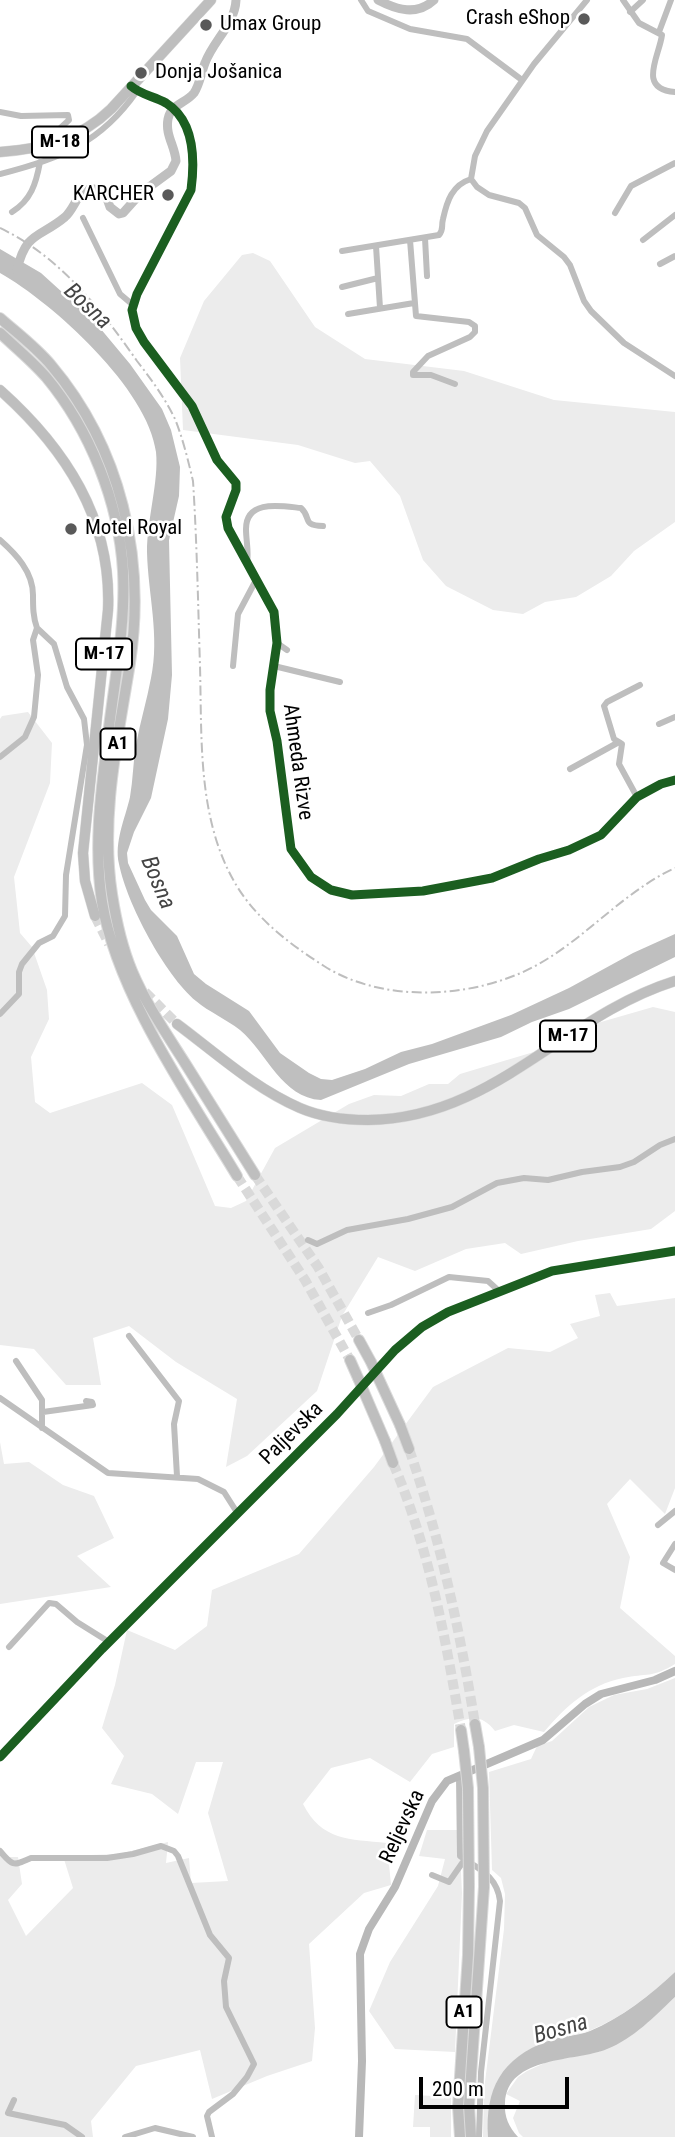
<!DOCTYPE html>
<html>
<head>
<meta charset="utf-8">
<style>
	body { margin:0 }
	#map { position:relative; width:675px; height:2137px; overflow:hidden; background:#fff; font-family:"Roboto Condensed",sans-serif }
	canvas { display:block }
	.scale { position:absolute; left:419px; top:2077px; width:150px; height:32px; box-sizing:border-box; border:4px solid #000; border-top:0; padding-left:9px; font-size:21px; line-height:24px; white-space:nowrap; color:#000; -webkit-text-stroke:5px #fff; paint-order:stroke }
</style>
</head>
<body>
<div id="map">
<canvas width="675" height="2137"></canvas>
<div class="scale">200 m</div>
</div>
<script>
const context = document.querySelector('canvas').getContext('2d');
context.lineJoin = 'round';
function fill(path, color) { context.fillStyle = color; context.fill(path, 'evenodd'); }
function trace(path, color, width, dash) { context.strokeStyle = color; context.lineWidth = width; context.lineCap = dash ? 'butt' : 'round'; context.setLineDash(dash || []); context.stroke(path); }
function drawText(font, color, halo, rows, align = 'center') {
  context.font = font + ' "Roboto Condensed",sans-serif'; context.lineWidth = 5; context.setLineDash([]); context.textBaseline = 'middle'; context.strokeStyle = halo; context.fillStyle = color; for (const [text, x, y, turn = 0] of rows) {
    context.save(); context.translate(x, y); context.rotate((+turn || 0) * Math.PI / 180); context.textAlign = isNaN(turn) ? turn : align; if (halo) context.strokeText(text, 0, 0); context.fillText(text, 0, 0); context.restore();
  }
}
fill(new Path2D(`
	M253 253 270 261 315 327 365 359 464 371 554 400 675 412V522L634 551 611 576 576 597 545 602 523 614 493 610 446 586 423 560 400 496 370 461 355 463 298 445 183 430 180 358 204 301 242 255Z
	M28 712 52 743 50 783 14 877 20 933 32 947 47 990 49 1019 31 1057 35 1102 50 1113 142 1083 172 1105 215 1206 231 1208 246 1201 275 1148 349 1104 374 1095 401 1096 429 1084H448L460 1074 554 1046 594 1024 653 1007 675 1012V1211L651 1229 578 1241 521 1254 505 1243 466 1249 415 1271 378 1257 342 1316 317 1391 247 1456 226 1467 237 1399 176 1362 129 1326 93 1338 101 1385H66L34 1349 0 1345V719L2 716Z
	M610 1293 617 1306 675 1298V1488L665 1514 630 1479 607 1504 630 1557 620 1608 675 1656V1664C652 1678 647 1673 623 1678 589 1685 566 1706 544 1732L514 1725 495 1731C482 1715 472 1716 454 1724V1747L432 1754 410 1782 370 1758 331 1768 303 1804C322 1841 349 1839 387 1843L391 1885 364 1893 309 1944 315 2028 312 2061 267 2076 212 2099 200 2050 136 2066 91 2121 93 2137H0V1853L3 1857H18L22 1884 8 1900 26 1936 73 1888 63 1856 119 1854 168 1842 166 1863 189 1858 191 1883 228 1881 208 1813 223 1762H196L178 1814 152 1794 111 1784 124 1756 102 1728 115 1685 127 1630 175 1650 207 1626 212 1590 299 1554 374 1467 433 1387 508 1348 550 1352 578 1338 570 1324 600 1316 595 1295Z
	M0 1442 4 1464 29 1462 63 1485 94 1496 114 1538 77 1556 111 1587 0 1604Z
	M675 1678V1972C652 1994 621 2018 591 2030 577 2036 562 2036 549 2041 500 2059 487 2087 488 2137H483L484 2090 504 1929 505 1894 501 1878 492 1870 489 1772 531 1759 537 1746 552 1741 589 1707 614 1695 647 1689Z
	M427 1830H459L462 1893 455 2052 395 2049 369 2011 390 1962 438 1886 445 1859 419 1856Z
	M675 1997V2137H523L519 2133 513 2118 520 2101 506 2094 518 2077 527 2071 549 2061 599 2052 648 2022Z
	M415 2095 451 2097V2137H430V2127H413Z`), '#ececec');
fill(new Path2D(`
	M0 249 41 273 95 322 130 364 162 409 171 430 180 467 179 496 169 540 172 675 168 719 151 798 134 832 127 853 128 863 145 900 151 910 177 936 194 974 206 984 249 1011 280 1053 309 1073 321 1079 332 1080 365 1069 401 1052 432 1044 511 1015 569 988 633 953 675 934V957L569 1009 532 1022 501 1037 409 1064 321 1100C282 1098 267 1053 240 1030 226 1019 209 1012 196 1001 165 975 127 904 119 864 114 842 125 819 130 797 133 780 133 762 136 745 140 722 147 700 151 678 160 636 148 594 147 552 147 519 159 481 156 452 148 389 53 303 0 273Z
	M675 1972V1997C655 2016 633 2039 607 2049 577 2062 507 2055 505 2103 504 2117 509 2127 518 2137H488C485 2089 501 2058 548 2041 562 2036 577 2036 590 2031 621 2018 651 1995 675 1972Z`), '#bfbfbf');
trace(new Path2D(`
	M378 0C397 10 417 16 434 0
	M17 270C26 231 40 238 65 217 74 209 76 196 86 190L94 189 105 193 110 207 119 214 123 213 141 193 171 171 176 161C175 146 165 135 168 119 171 104 185 104 194 93 200 84 201 73 205 63 213 41 235 24 236 0`), '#bfbfbf', 9);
trace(new Path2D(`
	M95 916 109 944
	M145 992 177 1024`), '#d9d9d9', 10, [10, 5]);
trace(new Path2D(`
	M255 1175 318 1267 359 1340
	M237 1176 305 1280 350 1360
	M409 1449C440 1538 460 1631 475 1724
	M393 1463C429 1547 446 1640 461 1730`), '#d9d9d9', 10, [10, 5]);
const primary = new Path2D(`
	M0 152C43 149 80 139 111 109L211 0
	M0 390C65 448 112 519 108 610L83 853 85 881 95 916
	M177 1024C216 1053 254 1088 300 1108 321 1117 345 1120 368 1120 493 1119 563 1016 675 981`);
const highway = new Path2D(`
	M0 318C17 333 36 347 51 365 121 448 146 557 130 663 118 739 100 817 112 894 116 920 122 947 132 971 146 1004 166 1033 185 1063 208 1100 232 1138 255 1175
	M0 333C15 347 32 361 46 377 90 430 119 502 123 571 126 628 113 687 107 744 100 798 94 849 102 902 117 994 189 1096 237 1176
	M359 1340 371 1362
	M350 1360 358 1378
	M400 1425 409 1449
	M385 1441 393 1463
	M475 1724 479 1747
	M461 1730 464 1751
	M460 2137 458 2107 468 1955 469 1886
	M471 2137 469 2105 484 1887`);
trace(primary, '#dbdbdb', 11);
trace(highway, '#dbdbdb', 12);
trace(new Path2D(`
	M361 0 368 11 410 29 467 39 522 80
	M587 0 534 64 487 131 475 156 471 179 477 187 489 195 519 203 525 208 537 235 564 257 570 265 584 301 591 311 624 343 675 376
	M623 0 639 23 662 35C659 57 637 89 675 92
	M630 12 643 0
	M659 32 671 0
	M131 86C141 95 154 96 166 103 195 121 195 160 191 190L137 294 132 310 136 328 144 342 192 406 217 460 236 483V490L226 517 228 528 274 612 277 643 270 690V711L277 741 291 849 311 877 331 890 352 895 423 891 492 878 539 859 569 850 601 835 637 797 661 784 675 780
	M0 112 21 116 68 115 69 120 55 133 52 145
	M0 174C60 159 101 143 137 91
	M12 212C31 200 36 184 40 162
	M615 213 631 186 675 163
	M83 218 120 294 133 305
	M425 238 427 276
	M410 240 416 316 469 322 475 326V332L470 337 428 356 413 372V375H431L455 384
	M643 240 675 215
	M376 246 380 308
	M342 251 439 235C444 229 441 227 443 219 447 201 452 185 471 179
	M660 264 675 256
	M342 287 378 278
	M348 314 414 303
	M0 540C16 554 33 572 33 595 33 607 33 617 37 628
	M247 563C249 551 246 541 246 529 246 499 281 506 301 508 312 518 301 525 323 526
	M277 643 287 650
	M233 666 238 614 256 580
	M274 666 340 682
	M659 724 675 717
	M619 742 614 739 604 706 607 702 640 685
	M0 757 25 737 34 717 38 675 33 640 37 628 54 644 67 687 84 719 87 745 66 875 65 916 53 936 39 943 22 964 19 972V994L0 1014
	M570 769 619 742 622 744 619 764 637 797
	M308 1240 317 1244 347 1230 408 1219 452 1207 497 1183 524 1178 548 1180 582 1172 620 1167 634 1162 660 1145 675 1139
	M368 1313 391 1305 449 1277 488 1281 499 1291
	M129 1336 179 1401 174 1424 177 1476
	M16 1361 42 1400V1428
	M0 1398 108 1473 198 1479 224 1492 238 1514
	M43 1412 93 1405 92 1402 86 1401
	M658 1525 675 1511
	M675 1544 663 1563 675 1570
	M9 1647 49 1603 56 1604 77 1622 109 1642
	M0 1757 102 1649 337 1414 395 1350 422 1327 448 1312 552 1271 675 1251
	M459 1776 460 1856C479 1869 497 1876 500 1901L481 2072 479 2137
	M0 1851C14 1868 14 1865 31 1858H107L133 1854 161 1846 174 1851 178 1856 210 1935 229 1958 224 1981 226 2007 254 2064 247 2077 233 2094 209 2112 207 2116 212 2137
	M432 1875 449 1882 465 1859
	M14 2100 8 2113 65 2125 82 2137
	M125 2137 155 2128 193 2137`), '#bebebe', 6);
trace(new Path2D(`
	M359 2137 362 2061 360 1954 369 1929 395 1887 432 1801 447 1781 543 1740 585 1704 601 1694 655 1680 675 1671`), '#b8b8b8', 8);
trace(primary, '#bebebe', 10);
trace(highway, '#bebebe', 10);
trace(new Path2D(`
	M0 228C59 256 100 308 137 361 151 379 165 398 175 419 183 439 188 460 193 481 197 543 198 604 200 666 202 741 197 822 238 888 259 921 291 945 324 966 376 999 451 999 508 978 574 955 614 896 675 868`), '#bebebe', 2, [10, 3.5, 2, 3.5]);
const highwayBridge = new Path2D(`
	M371 1362 400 1425
	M358 1378 385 1441
	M479 1747 483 1788 484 1887
	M464 1751 468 1788 469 1886`);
trace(highwayBridge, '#dbdbdb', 12, []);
trace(highwayBridge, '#bebebe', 10);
trace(new Path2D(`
	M131 86C141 95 154 96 166 103 195 121 195 160 191 190L137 294 132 310 136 328 144 342 192 406 217 460 236 483V490L226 517 228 528 274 612 277 643 270 690V711L277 741 291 849 311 877 331 890 352 895 423 891 492 878 539 859 569 850 601 835 637 797 661 784 675 780
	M0 1757 102 1649 337 1414 395 1350 422 1327 448 1312 552 1271 675 1251`), '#1b5e20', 9);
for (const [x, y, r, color] of [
	[584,19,7,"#595959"],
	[206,25,7,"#595959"],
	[141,73,7,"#595959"],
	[168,195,7,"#595959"],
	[71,529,7,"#595959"]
]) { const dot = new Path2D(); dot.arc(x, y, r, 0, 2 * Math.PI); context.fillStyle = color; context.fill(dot); trace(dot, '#fff', 2.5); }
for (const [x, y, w] of [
	[60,142,56],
	[104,654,56],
	[118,744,35],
	[568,1036,56],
	[464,2012,35]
]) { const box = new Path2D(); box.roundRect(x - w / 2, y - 15.5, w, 31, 5); context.fillStyle = '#fff'; context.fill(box); trace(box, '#000', 2); }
drawText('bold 19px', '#000', null, [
	["M-18",60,142],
	["M-17",104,654],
	["A1",118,744],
	["M-17",568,1036],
	["A1",464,2012]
]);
drawText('21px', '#000', '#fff', [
	["Crash eShop",570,19,"right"],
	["Umax Group",220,25],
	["Donja Jošanica",155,73],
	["KARCHER",154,195,"right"],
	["Motel Royal",85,529]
], 'left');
drawText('21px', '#000', '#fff', [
	["Ahmeda Rizve",297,762,82],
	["Paljevska",292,1434,-45],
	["Reljevska",403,1827,-65]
]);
drawText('italic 23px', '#444', '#fff', [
	["Bosna",87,307,43],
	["Bosna",157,883,67],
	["Bosna",561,2030,-16]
]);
</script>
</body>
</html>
